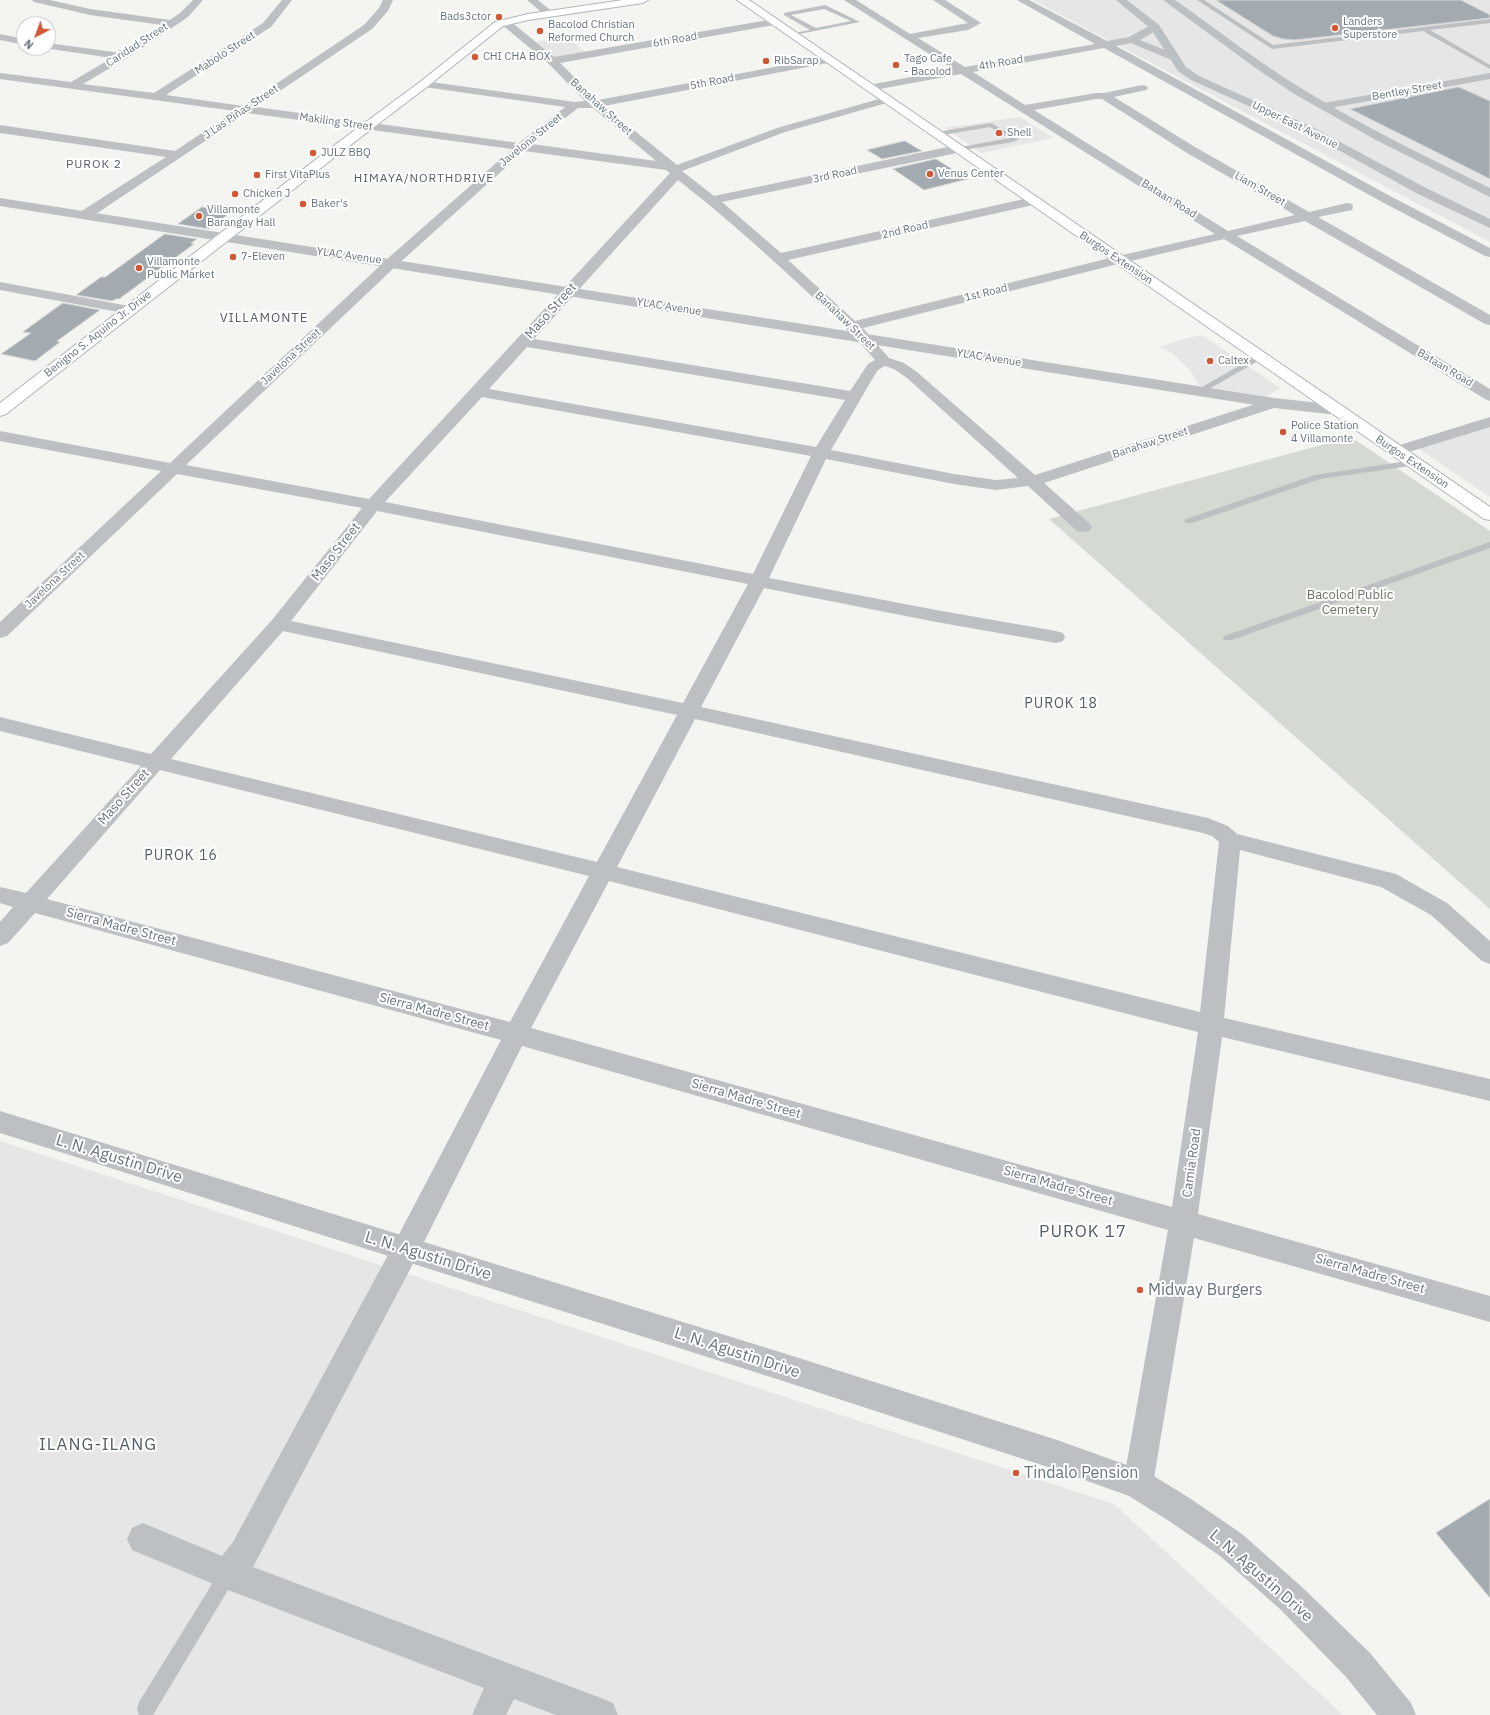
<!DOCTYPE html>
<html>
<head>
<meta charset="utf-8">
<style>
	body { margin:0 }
	#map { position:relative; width:1490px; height:1715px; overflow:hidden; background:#f4f4f1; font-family:"IBM Plex Sans",sans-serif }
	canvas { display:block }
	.north { position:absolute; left:16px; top:16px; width:40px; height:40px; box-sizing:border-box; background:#fff; border:1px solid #c2c7cc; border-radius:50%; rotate:221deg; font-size:11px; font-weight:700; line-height:16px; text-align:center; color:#67747f }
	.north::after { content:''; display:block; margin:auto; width:14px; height:18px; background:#d15835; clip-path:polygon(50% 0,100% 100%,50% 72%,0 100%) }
</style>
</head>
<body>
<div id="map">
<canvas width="1490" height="1715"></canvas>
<div class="north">N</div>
</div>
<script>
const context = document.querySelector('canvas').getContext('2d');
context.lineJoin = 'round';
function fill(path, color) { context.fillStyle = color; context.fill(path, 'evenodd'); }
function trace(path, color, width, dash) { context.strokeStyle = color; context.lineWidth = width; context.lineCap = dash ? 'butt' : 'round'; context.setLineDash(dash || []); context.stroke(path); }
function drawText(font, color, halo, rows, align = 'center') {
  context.font = font + ' "IBM Plex Sans",sans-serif'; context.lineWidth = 4; context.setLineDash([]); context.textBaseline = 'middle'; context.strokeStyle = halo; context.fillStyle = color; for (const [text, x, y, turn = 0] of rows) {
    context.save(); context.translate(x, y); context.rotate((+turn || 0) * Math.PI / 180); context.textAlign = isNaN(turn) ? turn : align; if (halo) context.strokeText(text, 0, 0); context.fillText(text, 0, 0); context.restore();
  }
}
fill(new Path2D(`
	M1033 0H1490V242L1106 39Z
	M566 37 587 53 555 59 534 42Z
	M1020 117 1053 138 981 153 945 128Z
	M1202 335 1280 388 1266 397 1199 385 1190 370 1171 352 1160 347 1184 339Z
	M1490 425V497L1416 447Z
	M0 1141 1114 1504 1343 1715H0Z`), '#e5e6e5');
fill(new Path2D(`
	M1351 437 1490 531V909L1049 519Z`), '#d4d9d1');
const building = new Path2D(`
	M1216 0H1461L1490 15V18L1295 40 1283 39 1273 36Z
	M1459 87 1490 101V179L1350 109Z
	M905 141 922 151 882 159 867 150Z
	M936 159 968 179 924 190 893 169Z
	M202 207 232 211 209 229 178 224Z
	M165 234 197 239 191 243 194 244 119 299H116L112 301 76 295 101 277H105Z
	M63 303 100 310 57 341 60 342 35 361 1 354 31 333 23 332Z
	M1490 1499V1598L1436 1533Z`);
fill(building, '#a4abb0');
trace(building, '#d6d6d4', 1);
const secondary = new Path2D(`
	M623 0H648L643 3 528 20 503 26 428 86 340 153 6 414 0 416V403L332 147 420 82 495 22 528 14Z
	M737 0H749L1490 507V520L1484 519Z`);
trace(secondary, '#b1b5b9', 2);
fill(new Path2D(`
	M1197 0H1204L1273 45 1490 19V23L1430 30 1490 65V69L1423 31 1272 49Z
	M825 5 860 22 789 36V34L810 30 784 15V13ZM824 9 851 21 816 28 791 15Z
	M991 123 1019 139 1013 142 957 151 955 150V148L1010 138 990 127 937 136 934 134 937 132Z
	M1258 355H1261L1265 357 1202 393H1196L1195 391Z
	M1414 460 1418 463 1417 465 1320 479 1192 523H1186L1184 521 1186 519 1315 475Z
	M1490 542V548L1232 640H1224L1223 638 1224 636Z
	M228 1565 234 1568 237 1574 234 1580 153 1715H139L137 1709 139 1702 222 1568Z`), '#bcc0c3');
fill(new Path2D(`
	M32 0H50L90 9 170 20 180 13 193 0H203L188 17 127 58 83 84 154 93 263 23 282 0H292L271 27 166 95 243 106 364 25 379 8 383 0H393L388 11 372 29 256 107 519 143 565 107 424 87 418 84 424 81 575 102 585 101 548 63 501 24 500 22 501 20H509L554 57 774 19 778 20 779 22 778 24 774 25 560 63 598 100 828 57 833 60 828 63 604 106 677 165 777 128 886 97 890 98 892 100 890 102 785 132 682 171 714 196 957 145 961 146 963 149 961 152 957 153 722 202 781 253 1033 197 1037 198 1039 201 1037 204 1033 205 788 260 855 321 1118 256 1215 234 961 74 869 91 865 90 863 88 865 86 869 85 953 69 844 0H856L910 34 968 23 933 0H945L981 23 968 30 918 38 965 67 1095 44 1017 0H1029L1107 41 1129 37 1151 25H1159L1160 27 1159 29 1140 40 1177 55 1178 57 1177 59H1169L1131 43 1116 46 1390 196 1490 248V257L1485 256 1382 202 1104 48 973 72 1025 105 1096 93H1104L1142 85 1146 86 1148 88 1146 90 1114 97 1195 147 1309 212 1347 203 1352 204 1353 207 1352 210 1318 217 1490 315V325L1485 324 1305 221 1237 236 1490 389V401L1485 399 1224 239 1118 264 863 328 889 358 904 363 917 372 1035 475 1268 400 1274 398 1280 400 1282 403 1280 406 1044 483 1089 523 1092 527 1089 531 1083 532 1077 531 1028 486 996 490 954 484 826 459 769 578 936 610 1056 631 1063 633 1065 637 1063 641 1056 643 936 622 764 588 701 707 1208 818 1228 826 1237 834 1396 874 1447 903 1490 941V964L1482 961 1431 915 1381 887 1240 850 1224 1018 1490 1079V1101L1222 1037 1198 1214 1490 1296V1322L1194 1238 1153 1484 1149 1495 1138 1499 1127 1495 1123 1484 1168 1230 522 1046 416 1258 253 1567 601 1698 613 1703 618 1715H556L514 1699 506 1715H472L484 1688 228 1590 132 1550 127 1539 132 1528 143 1523 222 1556 233 1542 396 1240 501 1040 35 913 8 943 0 946V922L13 907 0 903V887L26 893 141 766 0 731V717L151 754 272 620 362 508 177 474 7 636 0 638V622L161 471 0 441V431L170 463 386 260 512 149 247 113 90 218H80L79 215 80 212 166 157 0 133V125L175 151 235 111 0 79V73L71 82 112 58 44 48H48V43L121 53 162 25 90 15 34 2ZM1096 99H1102L1187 153 1295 215 1228 231 1034 110ZM578 108H593L656 161 532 144ZM524 151 666 170 670 173 369 499 186 465 396 266ZM678 180C722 214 763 251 804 289 828 312 854 334 875 360L868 364 850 391 534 339ZM527 347 845 400 816 447 489 389ZM885 366 894 369 907 378 1018 478 996 480 954 474 831 450 874 376 878 370ZM482 397 811 456 753 574 385 502ZM377 511 748 584 683 703 291 621ZM283 631 677 715 597 862 171 759ZM695 719 1203 833 1212 836 1219 842 1200 1012 617 867ZM160 770 589 876 510 1022 47 899ZM609 881 1198 1032 1172 1207 531 1028Z
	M527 0H538L555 14 554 16H546Z
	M0 34 24 39V45L0 40Z
	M1490 73V79L1324 109 1320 108 1318 106 1320 104 1324 103Z
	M0 282 129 306 134 307 136 310 134 313 129 314 0 290Z
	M1490 417V427L1396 456 1390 454 1388 451 1390 448Z`), '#bcc0c3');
fill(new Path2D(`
	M1116 0H1127L1159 25 1186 67 1199 76 1312 127 1426 188 1490 219V228L1418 194 1304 131 1191 80 1178 71 1151 29Z
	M1163 0H1175C1218 30 1259 63 1304 90 1364 127 1427 157 1490 188V197L1376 140 1296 95 1257 69Z
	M0 198 1274 398 1338 405 1344 407 1346 410 1344 413 1338 415 1274 408 0 206Z
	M0 1111 780 1352 1057 1440 1149 1473 1191 1499 1242 1534 1303 1588 1370 1653 1411 1703 1416 1715H1377L1346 1677 1281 1610 1220 1556 1169 1521 1129 1496 1057 1470 780 1380 0 1133Z`), '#bcc0c3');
fill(secondary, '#fff');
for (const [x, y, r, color] of [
	[499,17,4,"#d15835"],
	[1335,28,4,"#d15835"],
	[540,31,4,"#d15835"],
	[475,57,4,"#d15835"],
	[766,61,4,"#d15835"],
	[896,65,4,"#d15835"],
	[999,133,4,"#d15835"],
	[313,153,4,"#d15835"],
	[930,174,4,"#d15835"],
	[257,175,4,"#d15835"],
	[235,194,4,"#d15835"],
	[303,204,4,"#d15835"],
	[199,216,4,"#d15835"],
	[233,257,4,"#d15835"],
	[139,268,4,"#d15835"],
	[1210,361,4,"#d15835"],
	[1283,432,4,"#d15835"],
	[1140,1290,4,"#d15835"],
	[1016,1473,4,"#d15835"]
]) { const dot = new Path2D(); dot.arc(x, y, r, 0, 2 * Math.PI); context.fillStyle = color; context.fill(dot); trace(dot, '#fff', 1.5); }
drawText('11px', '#67747f', '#fff', [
	["Bads3ctor",491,17,"right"],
	["Landers",1343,22],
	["Superstore",1343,35],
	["Bacolod Christian",548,25],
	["Reformed Church",548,38],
	["CHI CHA BOX",483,57],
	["Tago Cafe",904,59],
	["- Bacolod",904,72],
	["RibSarap",774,61],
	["Shell",1007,133],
	["JULZ BBQ",321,153],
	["Venus Center",938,174],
	["First VitaPlus",265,175],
	["Chicken J",243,194],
	["Baker's",311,204],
	["Villamonte",207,210],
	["Barangay Hall",207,223],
	["7-Eleven",241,257],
	["Villamonte",147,262],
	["Public Market",147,275],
	["Caltex",1218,361],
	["Police Station",1291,426],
	["4 Villamonte",1291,439]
], 'left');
drawText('11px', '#67747f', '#fff', [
	["6th Road",675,40,-10],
	["Caridad Street",137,45,-33],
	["Mabolo Street",225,53,-33],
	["4th Road",1001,63,-10],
	["5th Road",712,82,-11],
	["Bentley Street",1407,91,-10],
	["Banahaw Street",601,107,42],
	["J Las Piñas Street",241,112,-34],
	["Makiling Street",336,122,8],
	["Upper East Avenue",1295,125,26],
	["Javelona Street",531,140,-39],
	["3rd Road",835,175,-12],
	["Liam Street",1260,189,30],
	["Bataan Road",1169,199,32],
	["2nd Road",905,230,-13],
	["YLAC Avenue",349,256,8],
	["Burgos Extension",1116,258,34],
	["1st Road",986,293,-14],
	["YLAC Avenue",669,307,9],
	["Banahaw Street",845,321,44],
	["Benigno S. Aquino Jr. Drive",98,334,-38],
	["Javelona Street",291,357,-43],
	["YLAC Avenue",989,358,9],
	["Bataan Road",1445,368,31],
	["Banahaw Street",1150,443,-18],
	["Burgos Extension",1412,462,34],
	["Javelona Street",55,580,-43]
]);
context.letterSpacing = '1px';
drawText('12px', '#545e65', '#fff', [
	["PUROK 2",94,165],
	["HIMAYA/NORTHDRIVE",424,179]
]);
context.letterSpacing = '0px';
drawText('13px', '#67747f', '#fff', [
	["Maso Street",551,311,-48],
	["Maso Street",336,552,-52],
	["Maso Street",124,797,-48],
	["Sierra Madre Street",121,927,15],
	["Sierra Madre Street",434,1012,15],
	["Sierra Madre Street",746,1099,16],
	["Camia Road",1192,1163,-82],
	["Sierra Madre Street",1058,1186,16],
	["Sierra Madre Street",1370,1274,16]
]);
context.letterSpacing = '1px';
drawText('13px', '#545e65', '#fff', [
	["VILLAMONTE",264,318]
]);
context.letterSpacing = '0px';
drawText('13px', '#697765', '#fff', [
	["Bacolod Public",1350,595],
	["Cemetery",1350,610]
]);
context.letterSpacing = '1px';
drawText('14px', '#545e65', '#fff', [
	["PUROK 18",1061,704],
	["PUROK 16",181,856]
]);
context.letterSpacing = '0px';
drawText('16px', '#67747f', '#fff', [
	["L. N. Agustin Drive",119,1159,17],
	["L. N. Agustin Drive",428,1256,17],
	["L. N. Agustin Drive",737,1353,18],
	["L. N. Agustin Drive",1261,1576,41]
]);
drawText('16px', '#67747f', '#fff', [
	["Midway Burgers",1148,1290],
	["Tindalo Pension",1024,1473]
], 'left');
context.letterSpacing = '1px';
drawText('17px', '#545e65', '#fff', [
	["PUROK 17",1083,1232],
	["ILANG-ILANG",98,1445]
]);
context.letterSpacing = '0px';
</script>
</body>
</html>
